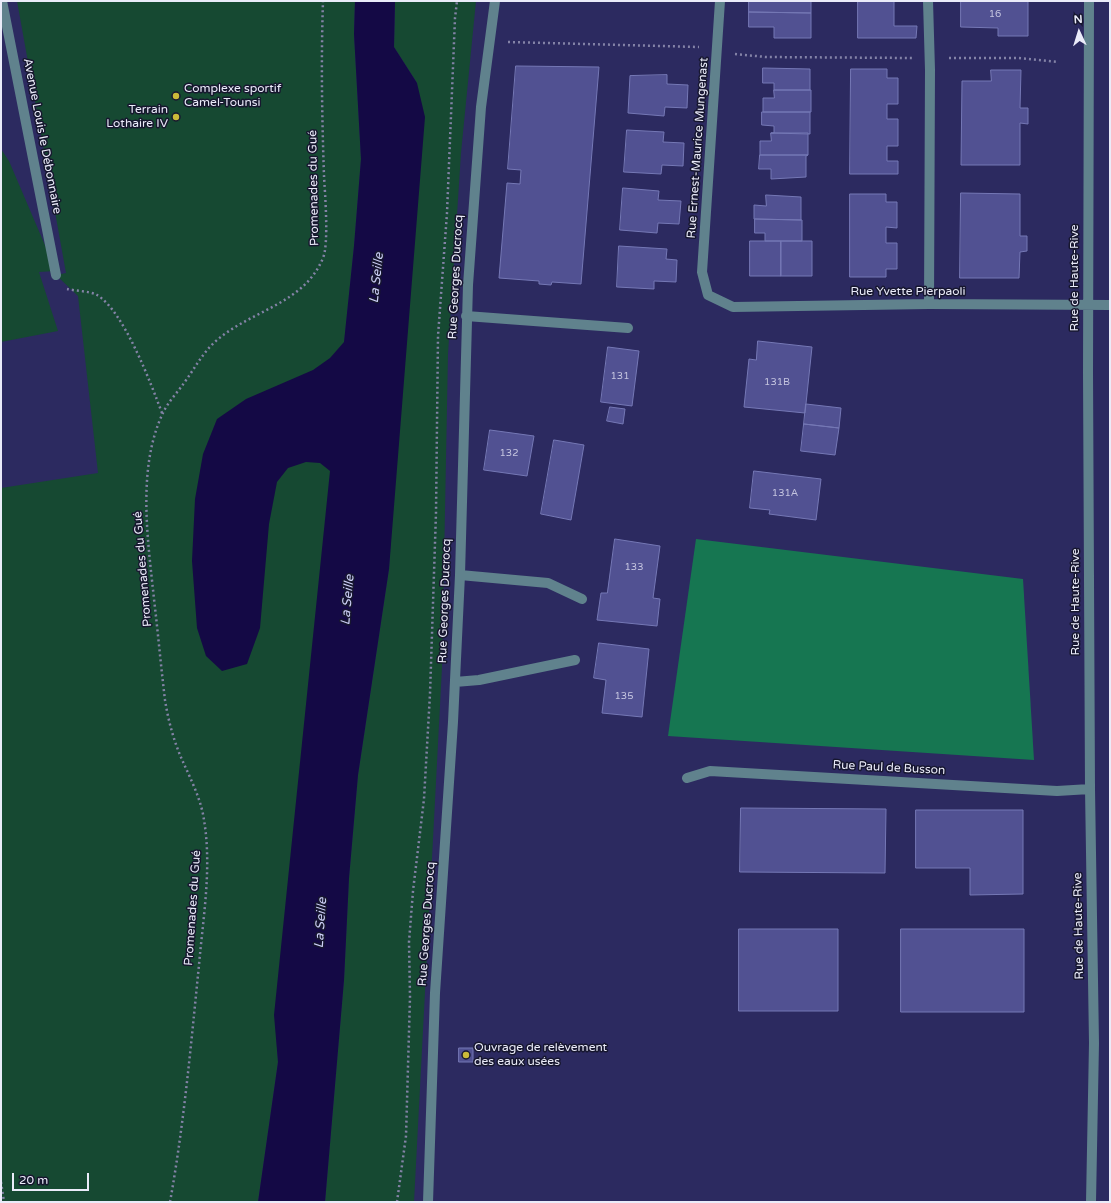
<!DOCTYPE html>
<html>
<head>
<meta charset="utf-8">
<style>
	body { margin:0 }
	#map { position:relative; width:1111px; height:1203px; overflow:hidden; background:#2c2a60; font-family:"Varela Round",sans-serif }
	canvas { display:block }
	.frame { position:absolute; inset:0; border:2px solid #eaebf9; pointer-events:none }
	.north { position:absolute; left:1059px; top:12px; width:40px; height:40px; -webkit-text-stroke:3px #17172f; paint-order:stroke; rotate:356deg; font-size:11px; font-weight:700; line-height:16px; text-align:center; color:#eaebf9 }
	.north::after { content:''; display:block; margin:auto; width:14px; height:18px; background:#eaebf9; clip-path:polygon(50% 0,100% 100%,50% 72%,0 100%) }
	.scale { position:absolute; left:12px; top:1173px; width:77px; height:18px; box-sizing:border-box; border:2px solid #eaebf9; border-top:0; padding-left:5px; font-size:12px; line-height:14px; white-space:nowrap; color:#eaebf9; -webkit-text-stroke:3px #17172f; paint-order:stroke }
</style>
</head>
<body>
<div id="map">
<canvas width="1111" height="1203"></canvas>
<div class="frame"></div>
<div class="north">N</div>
<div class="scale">20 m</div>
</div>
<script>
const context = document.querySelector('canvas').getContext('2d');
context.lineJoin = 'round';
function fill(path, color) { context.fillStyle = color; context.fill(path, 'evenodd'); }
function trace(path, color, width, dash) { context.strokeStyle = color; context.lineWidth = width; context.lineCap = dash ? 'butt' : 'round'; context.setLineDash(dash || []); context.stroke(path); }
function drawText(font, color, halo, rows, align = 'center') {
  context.font = font + ' "Varela Round",sans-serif'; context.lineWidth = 3; context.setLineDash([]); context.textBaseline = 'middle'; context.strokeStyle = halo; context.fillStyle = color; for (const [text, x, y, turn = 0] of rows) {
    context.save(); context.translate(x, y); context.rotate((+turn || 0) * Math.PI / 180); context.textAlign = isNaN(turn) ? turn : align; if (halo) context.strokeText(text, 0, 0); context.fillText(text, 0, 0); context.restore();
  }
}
fill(new Path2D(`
	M17 1H355L354 34 361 159 354 246 275 1017 278 1062 258 1202H1V488L98 473 78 296 56 275 66 273Z
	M395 1H476L461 153 448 354 442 667 414 1202H325L344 980 349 878 358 775 389 569 417 83 394 47Z
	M1 149 9 161 56 271 39 272 58 331 1 342Z`), '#164932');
fill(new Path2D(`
	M696 539 1023 579 1034 760 668 736Z`), '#167651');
fill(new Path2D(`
	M355 1H395L394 47 417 83 425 117 389 569 358 775 349 878 344 980 325 1202H258L278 1062 274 1015 330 471 320 463 306 462 288 468 277 482 269 524 260 628 247 664 222 671 206 656 197 628 192 561 195 499 203 454 217 419 246 399 313 370 330 358 344 342 354 246 361 159 354 34Z`), '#140945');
const building = new Path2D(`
	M749 1H811V13L749 12Z
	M858 1H894V26H917L916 38H858Z
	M961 1H1028V36H998V28L961 27Z
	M749 12 811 13V38H774V27H749Z
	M516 66 599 67 581 284 552 282 551 285 539 284V281L499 278 507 183 520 184 521 170 508 169Z
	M763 68 810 69V90H774V83H763Z
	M851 69H887V78H898V104H887V119H898V146H887V161H898V174H850Z
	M991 70H1021L1020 108H1028V124L1020 123V165H961L962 81H991Z
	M667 75V84L688 85 687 108 665 107 664 116 628 113 630 76Z
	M774 90H811V112H763V98H774Z
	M762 112H810V134L771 133H774V126L762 125Z
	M627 130 664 132 663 142 684 143 683 166 662 165 661 174 624 172Z
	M771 133H808V155H760V141H771Z
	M760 155H808L806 156V177L771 179V169H759Z
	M623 188 659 191 658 200 681 201 679 224 658 223 657 233 620 230Z
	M961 193 1020 194V236H1027V251L1020 252 1019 278H960Z
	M850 194H886V202H897V228L886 227V243H897V269H886V277H850Z
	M766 195 801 197V220L754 219V205L766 206Z
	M755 219 802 220V241H765V233H755Z
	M750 241H781V276H750Z
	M781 241H812V276H781Z
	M619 246 667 249 666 259 677 260 676 282 654 281V289L617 287Z
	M758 341 812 347 805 413 744 407 749 359 756 360Z
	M608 347 639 351 632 406 601 402Z
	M806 404 841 408 839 428 804 424Z
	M610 407 625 409 623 424 607 421Z
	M804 424 839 428 835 455 801 451Z
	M490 430 534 436 527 476 484 470Z
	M554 440 584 445 571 520 541 514Z
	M754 471 821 479 816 520 769 514 770 510 750 508Z
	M615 539 660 546 653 598 660 599 657 626 597 620 601 593H607Z
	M599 643 649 649 642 717 602 713 606 680 594 678Z
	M741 808 886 809 885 873 740 872Z
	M916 810H1023V894L970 895V868H916Z
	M739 929H838V1011H739Z
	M901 929H1024V1012H901Z
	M459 1048H473V1062H459Z`);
fill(building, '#515192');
trace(building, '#7578b5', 1);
trace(new Path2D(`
	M508 42 699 47
	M735 54 766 57 912 58
	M949 58H1018L1058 62
	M67 289C76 291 90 291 97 295 124 311 151 384 162 413
	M1 1182 4 1202
	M170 1202C184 1124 191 1044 199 965 203 918 212 868 204 820 201 798 189 776 180 755 173 738 168 719 165 700 161 667 158 633 154 599 148 541 137 470 162 415 167 403 177 393 184 383 195 368 203 352 217 340 252 310 304 304 323 258 329 244 325 194 324 176 322 118 321 60 323 1
	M397 1202 406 1136 410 997 409 942 413 891 424 799 430 694 436 513 438 336 447 213 455 18 457 1`), '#8483a7', 2.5, [2, 3]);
trace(new Path2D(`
	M2 1 56 275
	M720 1 702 272 708 295 733 307 929 304 1110 305
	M928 1 930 70 929 304
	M1089 1 1088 372 1090 789 1094 1043 1091 1202
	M466 316 628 328
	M460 575 548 583 582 599
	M455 682 479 680 575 660
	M687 778 710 771 1057 791 1090 789
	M428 1202 435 993 453 722 460 575 468 285 481 107 495 1`), '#60828d', 10);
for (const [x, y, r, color] of [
	[176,96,4,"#cbba39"],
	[176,117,4,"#cbba39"],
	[466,1055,4,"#cbba39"]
]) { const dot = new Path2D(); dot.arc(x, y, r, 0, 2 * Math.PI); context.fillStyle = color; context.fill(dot); trace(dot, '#17172f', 1.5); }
drawText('10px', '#c4c4df', null, [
	["16",995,14],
	["131",620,376],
	["131B",777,382],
	["132",509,453],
	["131A",785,493],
	["133",634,567],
	["135",624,696]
]);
drawText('12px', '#eaebf9', '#17172f', [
	["Complexe sportif",184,89],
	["Camel-Tounsi",184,103],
	["Terrain",168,110,"right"],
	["Lothaire IV",168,124,"right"],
	["Ouvrage de relèvement",474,1048],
	["des eaux usées",474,1062]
], 'left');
drawText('12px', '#eaebf9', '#17172f', [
	["Avenue Louis le Débonnaire",42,136,79],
	["Rue Ernest-Maurice Mungenast",698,148,-86],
	["Promenades du Gué",314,188,-91],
	["Rue Georges Ducrocq",456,277,-87],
	["Rue de Haute-Rive",1075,278,-90],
	["Rue Yvette Pierpaoli",908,292],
	["Promenades du Gué",143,569,-95],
	["Rue Georges Ducrocq",445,601,-88],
	["Rue de Haute-Rive",1076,602,-90],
	["Rue Paul de Busson",889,768,3],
	["Promenades du Gué",193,908,-86],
	["Rue Georges Ducrocq",427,924,-86],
	["Rue de Haute-Rive",1079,926,-91]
]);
drawText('italic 13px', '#cdd0f7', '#17172f', [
	["La Seille",377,278,-84],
	["La Seille",348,600,-85],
	["La Seille",321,923,-86]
]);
</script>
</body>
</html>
